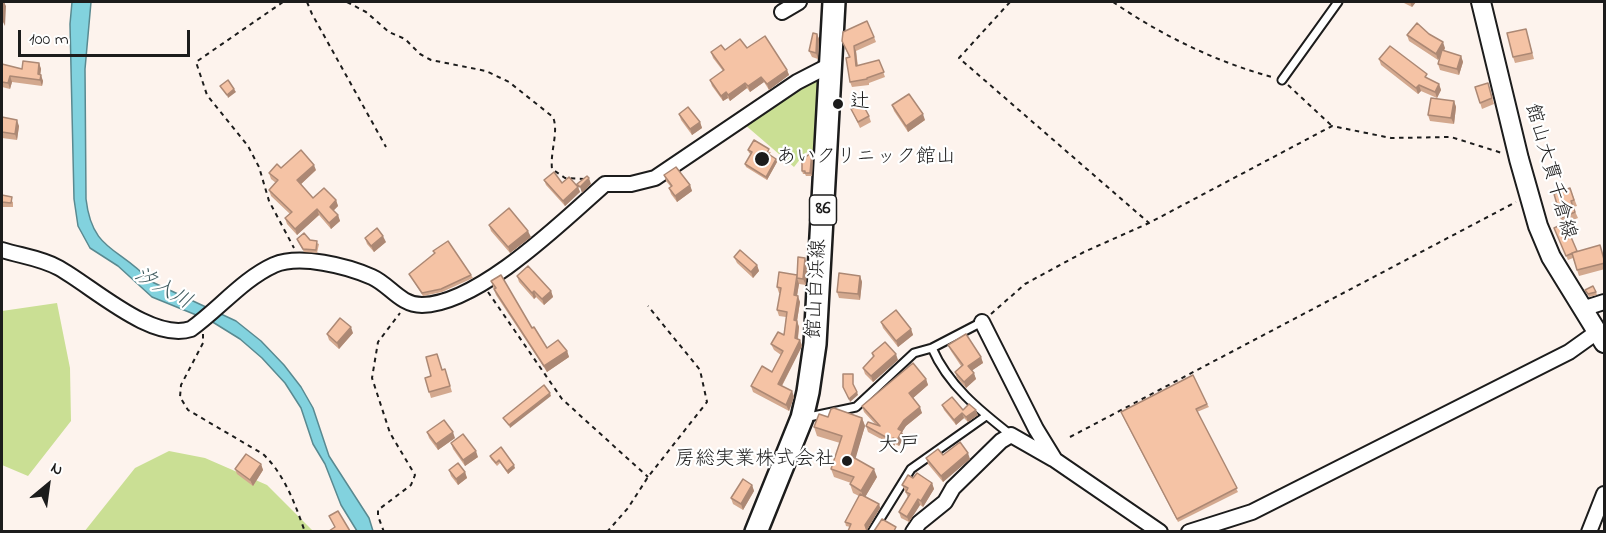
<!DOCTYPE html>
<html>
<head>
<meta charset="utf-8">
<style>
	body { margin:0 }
	#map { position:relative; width:1606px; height:533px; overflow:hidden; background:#fdf3ed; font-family:"Indie Flower",sans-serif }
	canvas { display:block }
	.frame { position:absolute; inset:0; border:3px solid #1c1c1c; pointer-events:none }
	.north { position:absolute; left:18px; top:455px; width:60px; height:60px; -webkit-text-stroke:4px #fff; paint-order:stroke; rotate:29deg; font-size:16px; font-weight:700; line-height:24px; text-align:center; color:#1c1c1c }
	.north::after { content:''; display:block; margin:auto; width:21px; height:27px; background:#1c1c1c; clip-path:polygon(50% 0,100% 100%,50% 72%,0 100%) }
	.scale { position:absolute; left:18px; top:30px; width:172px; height:27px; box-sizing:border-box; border:3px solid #1c1c1c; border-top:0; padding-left:8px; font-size:18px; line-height:21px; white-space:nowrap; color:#1c1c1c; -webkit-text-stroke:4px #fff; paint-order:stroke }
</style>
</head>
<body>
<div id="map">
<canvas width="1606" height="533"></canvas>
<div class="frame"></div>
<div class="north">N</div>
<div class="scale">100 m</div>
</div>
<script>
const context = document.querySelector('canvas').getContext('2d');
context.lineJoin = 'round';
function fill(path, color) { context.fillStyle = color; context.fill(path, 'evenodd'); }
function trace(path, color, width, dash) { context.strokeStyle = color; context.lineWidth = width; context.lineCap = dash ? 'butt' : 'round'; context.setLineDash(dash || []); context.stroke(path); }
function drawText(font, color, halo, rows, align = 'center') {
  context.font = font + ' "Indie Flower","Klee One",sans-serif'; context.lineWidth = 4.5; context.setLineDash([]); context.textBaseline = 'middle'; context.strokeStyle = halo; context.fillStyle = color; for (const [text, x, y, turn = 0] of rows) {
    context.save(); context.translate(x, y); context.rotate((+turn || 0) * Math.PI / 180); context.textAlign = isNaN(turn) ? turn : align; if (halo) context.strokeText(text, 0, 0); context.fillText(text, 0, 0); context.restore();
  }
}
fill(new Path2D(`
	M824 74 819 149 805 153 794 167 744 124 770 105Z
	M57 303 70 368 71 421 28 476 2 465V311Z
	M169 451 205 458 267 485 313 531 84 532 135 468Z`), '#cadf94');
const water = new Path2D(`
	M72 2H91L85 69 86 199C92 252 120 247 150 281L236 321 261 341 284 365 301 387 313 408 329 456 369 518 373 531H357L341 505 325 464 313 444 301 408 285 383 262 358 240 339 211 321 152 297 118 266 90 248 78 226 74 199 70 24Z`);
fill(water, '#82d2de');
trace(water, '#598990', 1.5);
const service = new Path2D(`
	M1282 80 1338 2
	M932 348C948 385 979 410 1011 435
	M804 418 856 407 914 353 932 348 982 322
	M872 532 911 469 986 416`);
const minor = new Path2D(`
	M782 12 799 2
	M2 250C21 256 41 258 59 268 93 287 152 342 191 329 219 309 243 279 274 265 300 254 347 266 372 277 390 285 400 305 422 305 479 304 563 221 605 184H631L655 178 797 82 832 64
	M1582 309 1604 302
	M982 322 1036 429 1055 460 1160 532
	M913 532 919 523 945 502 953 488 1001 441 1011 435 1053 459
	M1189 532 1252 512 1569 352 1597 332
	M1589 532 1604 494`);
const secondary = new Path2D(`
	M1481 2 1519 159 1538 226 1551 257 1604 343`);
const primary = new Path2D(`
	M756 532 802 418 808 392 815 344 834 2`);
trace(service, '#1c1c1c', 11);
trace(minor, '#1c1c1c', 18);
trace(secondary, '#1c1c1c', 22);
trace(primary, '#1c1c1c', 26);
trace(new Path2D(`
	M283 2 196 62 207 95 248 146 259 167 269 201 294 248
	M307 2 312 14 386 147
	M347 2 366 12 389 32 405 39 420 54 431 60 486 71 509 82 553 117C559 132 550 151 552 169L565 178 585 179
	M1010 2 959 58 1149 223
	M1113 2C1161 35 1216 62 1272 77
	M1288 85 1332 126
	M488 292 562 399 648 477
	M991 314 1025 284 1084 252 1149 223 1332 126 1391 138 1451 137 1502 153
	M203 334V343L181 385 180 397 188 410 263 454C285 475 295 504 305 532
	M1070 437 1516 202
	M384 532 378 516V510L411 485 415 475 390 433 372 378 378 342 400 313
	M607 532 628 508 648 477 707 402 700 370 648 306`), '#1c1c1c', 2, [4.5, 4.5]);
trace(service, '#fff', 7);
trace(minor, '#fff', 14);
trace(secondary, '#fff', 18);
trace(primary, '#fff', 21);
fill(new Path2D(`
	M1402 2H1416L1412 7Z
	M1526 29 1534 59 1515 63 1513 57Z
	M817 34 819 39 818 59 812 57 809 51Z
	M1407 35 1445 48 1444 51 1461 56 1463 62 1459 75 1440 70 1438 64 1440 56 1438 60 1409 41Z
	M874 37 876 42 856 51 858 66 879 60 885 77 869 83V85L852 87 850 82 849 57 842 41Z
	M747 48 787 70 789 75 769 90 764 82 750 92 747 88 730 101 728 98 723 101 712 86 710 80 723 71 713 58 711 52Z
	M1379 59 1428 78 1439 84 1441 90 1437 98 1421 91 1418 94 1381 65Z
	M39 63 41 69 40 75 43 81 42 86 12 82 10 89 2 87V64L22 69Z
	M1488 83 1494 104 1482 109 1475 87Z
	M1454 101 1456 107 1454 124 1430 121 1428 115Z
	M892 105 925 120 908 132 894 111Z
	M851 109 869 116 871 122 860 128Z
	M679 114 700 122 702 128 692 135 681 120Z
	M2 117 19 126 17 140 2 138Z
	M748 150 771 152 769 155 777 162 767 180 746 167 745 164 751 154 749 153Z
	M812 152 813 155 812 176H806L805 174H803L802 171Z
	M281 168 316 170 301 184 313 198 336 200 338 206 333 211 338 215 340 221 331 229 319 215 297 235 287 224 285 218 290 214 271 196 269 190 276 183 271 179 269 173Z
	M664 175 690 185 692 191 677 202 671 194 669 188 671 187 666 181Z
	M544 180 578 187 580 192 565 206 546 185Z
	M1570 188 1577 206 1573 207 1578 218 1563 224 1561 218Z
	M2 195 13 202V207H2Z
	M489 225 531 237 510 253 491 231Z
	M1554 228 1577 252 1605 258V269L1579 276 1573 258 1568 260Z
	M365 238 386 242 374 252 367 244Z
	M297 239 310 240 319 244 317 253 304 252Z
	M435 253 471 275 473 278 442 292 423 296 409 274Z
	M734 257 757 265 759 271 753 278 737 263Z
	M807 264 806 285 799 284 797 296 800 302 797 321 799 327 798 339 800 340 802 346 782 386 792 391 794 397 789 411 753 392 751 386 772 372 781 355 774 350 771 344 784 335 786 317 779 316 777 310 780 293H779L777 287 797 275Z
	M517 276 551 291 553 297 544 305 536 297 534 299 519 282Z
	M860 276 862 282 860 300 839 298 837 292Z
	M491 281 532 328 547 348 567 351 569 357 547 372 496 295Z
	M1585 290 1596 292 1597 295 1589 297Z
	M881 322 911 329 913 335 898 347 883 328Z
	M353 333 339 349 329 340 327 334Z
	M948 345 981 357 983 363 972 370 976 379 966 388 957 378 955 372 961 366 951 351Z
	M872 353 898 360 873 382 865 374 863 368 873 357Z
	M445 369 452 392 431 398 425 378Z
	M926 379 928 385 913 398 922 413 906 426 902 432 904 437 899 446 895 444 894 446 868 432 866 426 875 424 864 412 862 406Z
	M1207 404 1209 407 1197 412 1238 492 1178 522 1122 415Z
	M942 405 978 415 968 422 964 418 956 425 944 410Z
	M828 417 862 418 865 426 855 458 877 477 865 497 879 504 880 508 867 530 850 527 846 526 845 522 859 496 853 493 850 484 851 483 834 477 831 469 840 443 817 436 814 427Z
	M427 432 455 438 438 450 429 438Z
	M451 443 478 457 465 466 453 449Z
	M943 455 970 459 943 482 928 464 926 458Z
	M490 456 515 468 508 474 500 463 497 466 491 459Z
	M261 464 263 470 253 486 237 474 235 469Z
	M449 470 465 472 467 478 458 485 451 476Z
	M913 478 932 483 934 489 923 507 920 505 909 522 901 518 899 512 908 497 902 485Z
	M752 485 754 491 743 510 733 504 731 498Z`), '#d3a88e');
fill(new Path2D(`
	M4 2 6 6 5 26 2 20Z
	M1410 2H1416L1412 7Z
	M817 34 819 39 818 59 816 53Z
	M1443 42 1445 48 1438 60 1436 54Z
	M854 46 856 51 858 72 856 66Z
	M1461 56 1463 62 1459 75 1457 69Z
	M39 63 41 69 40 77 41 75 43 81 42 86 38 74Z
	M787 70 789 75 769 90 767 84Z
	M10 76 12 82 10 89 8 83Z
	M761 77 764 82 750 92 748 86Z
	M745 83 747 88 730 101 728 95Z
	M1439 84 1441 90 1437 98 1435 92Z
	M1419 85 1421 91 1418 94 1416 88Z
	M234 89 236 92 228 98 227 95Z
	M726 92 728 98 723 101 721 96Z
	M1454 101 1456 107 1454 124 1451 118Z
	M923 114 925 120 908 132 906 126Z
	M17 120 19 126 17 140 15 134Z
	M700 122 702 128 692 135 690 129Z
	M812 152 813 155 812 176 810 173Z
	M776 159 777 162 767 180 766 177Z
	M314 165 316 170 299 186 297 180Z
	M589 178 591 184 582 193 580 187Z
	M690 185 692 191 677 202 675 196Z
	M578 187 580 192 565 206 563 201Z
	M336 200 338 206 332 212 330 207Z
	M317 209 319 215 297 235 295 229Z
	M338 215 340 221 331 229 329 223Z
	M528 231 531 237 510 253 508 247Z
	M383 236 386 242 374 252 371 246Z
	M805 258 807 264 806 285 803 279Z
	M757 265 759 271 753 278 751 272Z
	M860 276 862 282 860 300 858 294Z
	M797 278 799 284 796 301 794 295Z
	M534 291 536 297 534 299 532 293Z
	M551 291 553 297 544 305 542 299Z
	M798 296 800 302 797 321 799 327 797 344 795 338 794 320Z
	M351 327 353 333 339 349 337 343Z
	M911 329 913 335 898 347 896 341Z
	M800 340 802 346 780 389 778 384Z
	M567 351 569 357 547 372 544 366Z
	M896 354 898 360 873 382 871 376Z
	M981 357 983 363 970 372 968 366Z
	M974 373 976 379 966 388 964 382Z
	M926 379 928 385 912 399 909 393Z
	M792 391 794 397 789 411 786 405Z
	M857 392 858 395 850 402 849 399Z
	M550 393 551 396 510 428 509 425Z
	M920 407 922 413 906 426 902 432 904 437 899 446 897 440 898 429 904 420Z
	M976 410 978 415 968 422 966 417Z
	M962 413 964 418 956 425 954 420Z
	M862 418 865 426 854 464 851 456Z
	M453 432 455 438 438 450 436 444Z
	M893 438 895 444 894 446 891 440Z
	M476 451 478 457 465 466 463 460Z
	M968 453 970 459 943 482 941 476Z
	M261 464 263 470 253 486 250 480Z
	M514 465 515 468 508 474 507 471Z
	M874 469 877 477 864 499 861 491Z
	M465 472 467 478 458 485 456 479Z
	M932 483 934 489 923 507 921 501Z
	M752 485 754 491 743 510 741 504Z
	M918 499 920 505 909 522 907 517Z
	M879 504 880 508 867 530V531L865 525Z`), '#ac8874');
const building = new Path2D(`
	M2 2H4L2 20Z
	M867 21 874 37 854 46 856 66 879 60 884 72 867 78V79L850 82 846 58 850 57 842 41 843 32Z
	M1417 23 1429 34 1443 42 1436 54 1407 35Z
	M1526 29 1532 53 1513 57 1507 33Z
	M813 33 817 34 816 53 809 51Z
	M765 36 787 70 767 84 761 77 748 86 745 83 728 95 726 92 721 96 710 80 724 70 711 52 721 45 725 50 740 39 747 48Z
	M1390 46 1427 74 1425 77 1439 84 1435 92 1419 85 1416 88 1379 59Z
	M1442 50 1461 56 1457 69 1438 64Z
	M23 61 39 63 38 74 41 75 40 80 10 76 8 83 2 82V64L22 69Z
	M228 80 234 89 227 95 220 86Z
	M1488 83 1492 98 1480 103 1475 87Z
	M909 94 923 114 906 126 892 105Z
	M1431 98 1454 101 1451 118 1428 115Z
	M862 103 869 116 858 122 851 109Z
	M688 107 700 122 690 129 679 114Z
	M2 117 17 120 15 134 2 132Z
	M754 140 769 149 767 153 776 159 766 177 745 164 752 152 748 150Z
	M301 150 314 165 297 180 313 198 324 188 336 200 330 207 338 215 329 223 317 209 295 229 285 218 292 212 269 190 278 180 269 173 277 164 281 168Z
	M812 152 810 173H805V171H802V160Z
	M676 167 690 185 675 196 669 188 672 186 664 175Z
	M554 172 562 183 569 177 578 187 563 201 544 180Z
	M587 176 589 178 580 187 577 184Z
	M1570 188 1574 200 1571 201 1575 212 1561 218 1554 194Z
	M2 195 12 197 11 203 2 202Z
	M509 208 528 231 508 247 489 225Z
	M1565 223 1577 251 1566 256 1554 228Z
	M377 228 383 236 371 246 365 238Z
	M304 233 310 240 317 241 316 250 303 249 297 239Z
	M448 241 471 275 441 289 422 293 409 274 435 253 433 251Z
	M1600 245 1605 263 1577 270 1572 253Z
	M740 250 757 265 751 272 734 257Z
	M798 257 805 258 803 279 797 278Z
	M528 266 551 291 542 299 534 291 532 293 517 276Z
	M779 272 797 275 794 295 798 296 794 320 797 321 795 338 800 340 778 384 792 391 786 405 751 386 762 366 772 372 783 351 771 344 778 332 784 335 787 312 777 310 781 288 777 287Z
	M839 273 860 276 858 294 837 292Z
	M501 275 532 328 534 327 547 348 558 340 567 351 544 366 494 289 496 288 491 281Z
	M1593 286 1596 292 1588 294 1585 290Z
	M896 310 911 329 896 341 881 322Z
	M340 318 351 327 337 343 327 334Z
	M966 334 981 357 968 366 974 373 964 382 955 372 963 365 948 345Z
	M885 342 896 354 871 376 863 368 874 356 872 353Z
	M437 354 442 370 445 369 450 386 429 392 425 378 431 376 426 357Z
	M913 363 926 379 909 393 920 407 904 420 898 429 902 431 897 440 893 438 891 440 866 426 868 422 880 426 862 406Z
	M843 374H853V384L857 392 849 399 843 387Z
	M1193 375 1207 404 1196 409 1237 488 1177 519 1121 412Z
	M544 385 550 393 509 425 503 418Z
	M952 397 963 410 969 404 976 410 966 417 962 413 954 420 942 405Z
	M834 408 862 418 851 456 874 469 861 491 850 484 854 477 831 469 842 436 814 427 819 414 828 417 831 409Z
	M444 420 453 432 436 444 427 432Z
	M463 434 476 451 463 460 451 443Z
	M960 442 968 453 941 476 926 458 938 449 943 455Z
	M501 447 514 465 507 471 499 460 496 463 490 456Z
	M246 454 261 464 250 480 235 469Z
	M458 463 465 472 456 479 449 470Z
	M917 473 932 483 921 501 918 499 907 517 899 512 910 494 906 492 908 488 902 485 908 475 913 478Z
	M743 479 752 485 741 504 731 498Z
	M860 494 879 504 865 525 867 531H848L851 524 845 522Z
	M338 511 350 531H329L335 527 329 516Z
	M882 519 896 527 894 531H874Z`);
fill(building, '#f5c3a5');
trace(building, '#ac8874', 1.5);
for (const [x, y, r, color] of [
	[838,104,6,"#1c1c1c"],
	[762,159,8,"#1c1c1c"],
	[847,461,6,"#1c1c1c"]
]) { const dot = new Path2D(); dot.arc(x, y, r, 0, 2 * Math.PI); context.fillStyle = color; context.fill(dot); trace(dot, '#fff', 2); }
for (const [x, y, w] of [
	[823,210,27]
]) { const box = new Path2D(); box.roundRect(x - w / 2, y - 15, w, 30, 4.5); context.fillStyle = '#fff'; context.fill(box); trace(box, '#1c1c1c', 1.5); }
drawText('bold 18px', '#1c1c1c', null, [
	["86",823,210]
]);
drawText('20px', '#1c1c1c', '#fff', [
	["辻",850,104],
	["あいクリニック館山",776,159],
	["房総実業株式会社",835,461,"right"]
], 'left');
drawText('20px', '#1c1c1c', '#fff', [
	["館山大貫千倉線",1549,172,74],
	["館山白浜線",818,289,-87]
]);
drawText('italic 21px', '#405c60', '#fff', [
	["汐入川",162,290,30]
]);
drawText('21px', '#1c1c1c', '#fff', [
	["大戸",899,448]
]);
</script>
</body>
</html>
